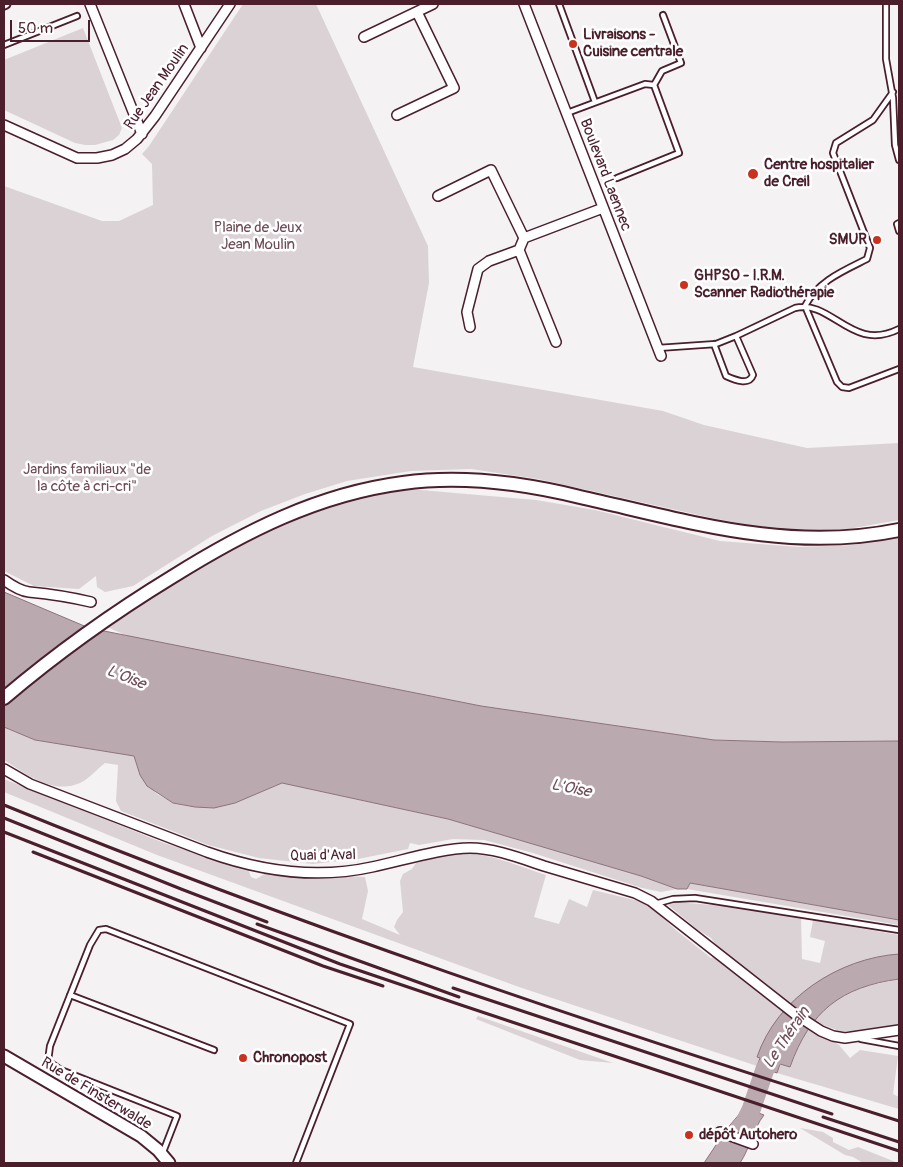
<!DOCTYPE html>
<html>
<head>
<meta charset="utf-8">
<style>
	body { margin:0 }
	#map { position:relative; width:903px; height:1167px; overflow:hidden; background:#f4f2f2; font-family:Pangolin,sans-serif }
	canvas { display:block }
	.frame { position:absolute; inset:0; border:5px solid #4a1f2b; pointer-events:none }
	.scale { position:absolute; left:10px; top:20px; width:80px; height:22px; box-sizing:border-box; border:2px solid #4a1f2b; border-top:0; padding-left:6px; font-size:15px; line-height:18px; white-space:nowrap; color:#4a1f2b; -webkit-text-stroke:4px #fff; paint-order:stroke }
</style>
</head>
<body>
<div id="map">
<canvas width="903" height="1167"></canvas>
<div class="frame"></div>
<div class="scale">50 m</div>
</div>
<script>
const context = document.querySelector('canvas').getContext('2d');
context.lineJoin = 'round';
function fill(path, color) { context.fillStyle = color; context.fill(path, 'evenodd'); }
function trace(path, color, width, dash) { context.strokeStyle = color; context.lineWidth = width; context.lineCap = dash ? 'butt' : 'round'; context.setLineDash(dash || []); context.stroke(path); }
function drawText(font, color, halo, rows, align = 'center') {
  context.font = font + ' Pangolin,sans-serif'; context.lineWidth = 5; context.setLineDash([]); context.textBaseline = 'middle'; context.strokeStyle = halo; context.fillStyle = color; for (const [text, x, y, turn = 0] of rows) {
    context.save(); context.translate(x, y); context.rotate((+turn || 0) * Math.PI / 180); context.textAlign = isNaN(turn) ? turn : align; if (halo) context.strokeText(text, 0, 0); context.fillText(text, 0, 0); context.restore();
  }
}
fill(new Path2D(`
	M243 4H316L428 246 429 283 413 367 663 411 704 425 807 448 899 443V520L848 529 804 531 770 529 712 518 538 479 471 469 411 471 347 481 305 494 261 511 212 536 133 586 105 592 97 587 96 576 79 589 34 586 4 571V186L102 221H119L153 205 152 164 142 154 149 146Z
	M83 28 122 128 119 135 113 140 95 145H85L75 143 4 110V60Z
	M409 489 536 500 595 510 720 541 799 547 855 545 899 536V741L782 742 714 740 481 706 130 637 107 627C159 593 213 553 270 528 315 507 361 497 409 489Z
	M4 727 35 740 134 756 140 775 157 794 173 803 195 807 235 803 282 783 448 819 641 876 677 889 661 892 642 888 533 853 484 840 453 839 419 845 410 843 408 849 358 859 313 864 259 858 208 845 121 811 116 801 118 765 105 763C97 769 89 779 80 783 53 795 26 774 4 760Z
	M4 779 164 843 248 869 251 877 256 879 268 872 365 877 368 891 362 919 400 935 394 927 397 920 403 912 400 881 403 874 412 869 416 863C425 860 434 856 442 854 478 848 513 864 546 875L534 917 559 924 569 899 587 907 593 890 647 903 677 931 711 958 717 956 719 949 711 938 698 930 668 905 675 902 724 906 801 917 802 959 820 963 825 941 810 937 813 920 899 935V955H884L834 1001 863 987 899 979V1024L857 1031H840L814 1022 772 1027 765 1039 757 1057 760 1058 757 1066 519 987 157 855 4 792Z
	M690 883 899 920V925L687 889Z
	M478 1016 613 1063 580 1060 476 1019Z
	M810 1026 839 1045 850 1058 860 1050 898 1056 893 1094 899 1097V1109L777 1073 780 1064 790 1067 799 1044Z
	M800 1128 823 1132 833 1138V1142L849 1150 858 1147 898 1163H863L853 1157 845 1155Z`), '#dbd2d5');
const water = new Path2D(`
	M4 592 89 628 481 706 714 740 782 742 899 741V920L690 883 687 889H677L641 876 448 819 282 783 235 803 214 808 195 807 173 803 147 786 140 775 134 756 35 740 4 727Z
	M899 954V979C841 987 810 1011 790 1067L780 1064 777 1073 757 1066 760 1058 757 1057C777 998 839 958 899 954Z
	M745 1108 764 1115C753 1129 750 1148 740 1163H704L718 1142 717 1141Z`);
fill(water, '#baa9ae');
trace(water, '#8d727a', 1);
trace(new Path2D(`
	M725 1163 751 1110 765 1069 780 1048`), '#baa9ae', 19);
const service = new Path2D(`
	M559 4 595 102
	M886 4V59L893 98 895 145 899 160
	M4 45 77 16
	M654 85 662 71 681 63 663 15
	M893 92 873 120 836 143 833 153 870 248 867 259C843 271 818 281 805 306L837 382 842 387 849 388 899 369
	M567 113 645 84 654 85 679 153 617 178
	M899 223 897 224 899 231
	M714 344 726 376C735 380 749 386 753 375L736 336
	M658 348 716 344 736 336 795 308C832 299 851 353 899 329
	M655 904 673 899 695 898 899 930
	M70 995 214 1050
	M861 1039 899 1046
	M163 1152 177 1116 61 1070 48 1061 50 1046 90 945 99 930 106 929 350 1024 296 1163`);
const pedestrian = new Path2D(`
	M4 5 6 4`);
const minor = new Path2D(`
	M90 4 142 134
	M184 4 201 48
	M524 4 661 356
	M364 37 433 4
	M397 115 454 88 417 12
	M4 125 77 158H97L112 155 125 149 137 139 155 116 230 4
	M438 196 491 170 524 238
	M519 250 556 342
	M470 327 467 312 478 269 489 261 519 250 524 238 603 208
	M4 580C11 585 20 591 29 592 50 594 70 597 91 602
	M4 769 30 784 207 852C260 871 318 879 372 867 401 861 442 848 470 848 494 848 520 858 544 866 574 875 604 884 635 893L651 901 795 1014 821 1031 833 1036 845 1038 899 1030
	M720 1132 753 1144`);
const tertiary = new Path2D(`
	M4 1056 141 1136 158 1150 169 1163`);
const secondary = new Path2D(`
	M4 698C57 653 113 613 172 577 244 532 318 494 403 483 461 475 523 483 580 497 688 521 788 553 899 530`);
trace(service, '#4a1f2b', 8);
trace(pedestrian, '#4a1f2b', 11);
trace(minor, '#4a1f2b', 12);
trace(tertiary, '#4a1f2b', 15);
trace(secondary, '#4a1f2b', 16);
trace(service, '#fff', 4.5);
trace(pedestrian, '#fff', 7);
trace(minor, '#fff', 9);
trace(tertiary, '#fff', 11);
trace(secondary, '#fff', 12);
trace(new Path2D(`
	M4 805C297 925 597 1026 899 1121
	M4 818 181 889 267 922
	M4 832 340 964 461 1005 899 1151
	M33 852 323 966 383 986
	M257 924 459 997
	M453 988 832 1114
	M823 1117 899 1142`), '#4a1f2b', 3);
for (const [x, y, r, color] of [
	[573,44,5,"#c8321e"],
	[753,174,6,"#c8321e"],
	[877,240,5,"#c8321e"],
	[684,285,5,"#c8321e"],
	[243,1058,5,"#c8321e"],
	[689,1135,5,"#c8321e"]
]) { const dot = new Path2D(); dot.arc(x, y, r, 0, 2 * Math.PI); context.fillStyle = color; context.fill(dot); trace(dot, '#fff', 2); }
drawText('bold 15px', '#4a1f2b', '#fff', [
	["Livraisons -",583,35],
	["Cuisine centrale",583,52],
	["Centre hospitalier",764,165],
	["de Creil",764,182],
	["SMUR",867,240,"right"],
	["GHPSO - I.R.M.",694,276],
	["Scanner Radiothérapie",694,293],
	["Chronopost",253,1058],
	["dépôt Autohero",699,1135]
], 'left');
drawText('15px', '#4a1f2b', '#fff', [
	["Rue Jean Moulin",157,87,-55],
	["Boulevard Laennec",605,175,69],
	["Quai d'Aval",323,856,-1],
	["Rue de Finsterwalde",96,1094,31]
]);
drawText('15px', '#6e4c56', '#fff', [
	["Plaine de Jeux",258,228],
	["Jean Moulin",258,245],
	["Jardins familiaux \"de",87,470],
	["la côte à cri-cri\"",87,487]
]);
drawText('italic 16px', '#714f59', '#fff', [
	["L'Oise",126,678,22],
	["L'Oise",571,789,11],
	["Le Thérain",787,1038,-56]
]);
</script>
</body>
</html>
